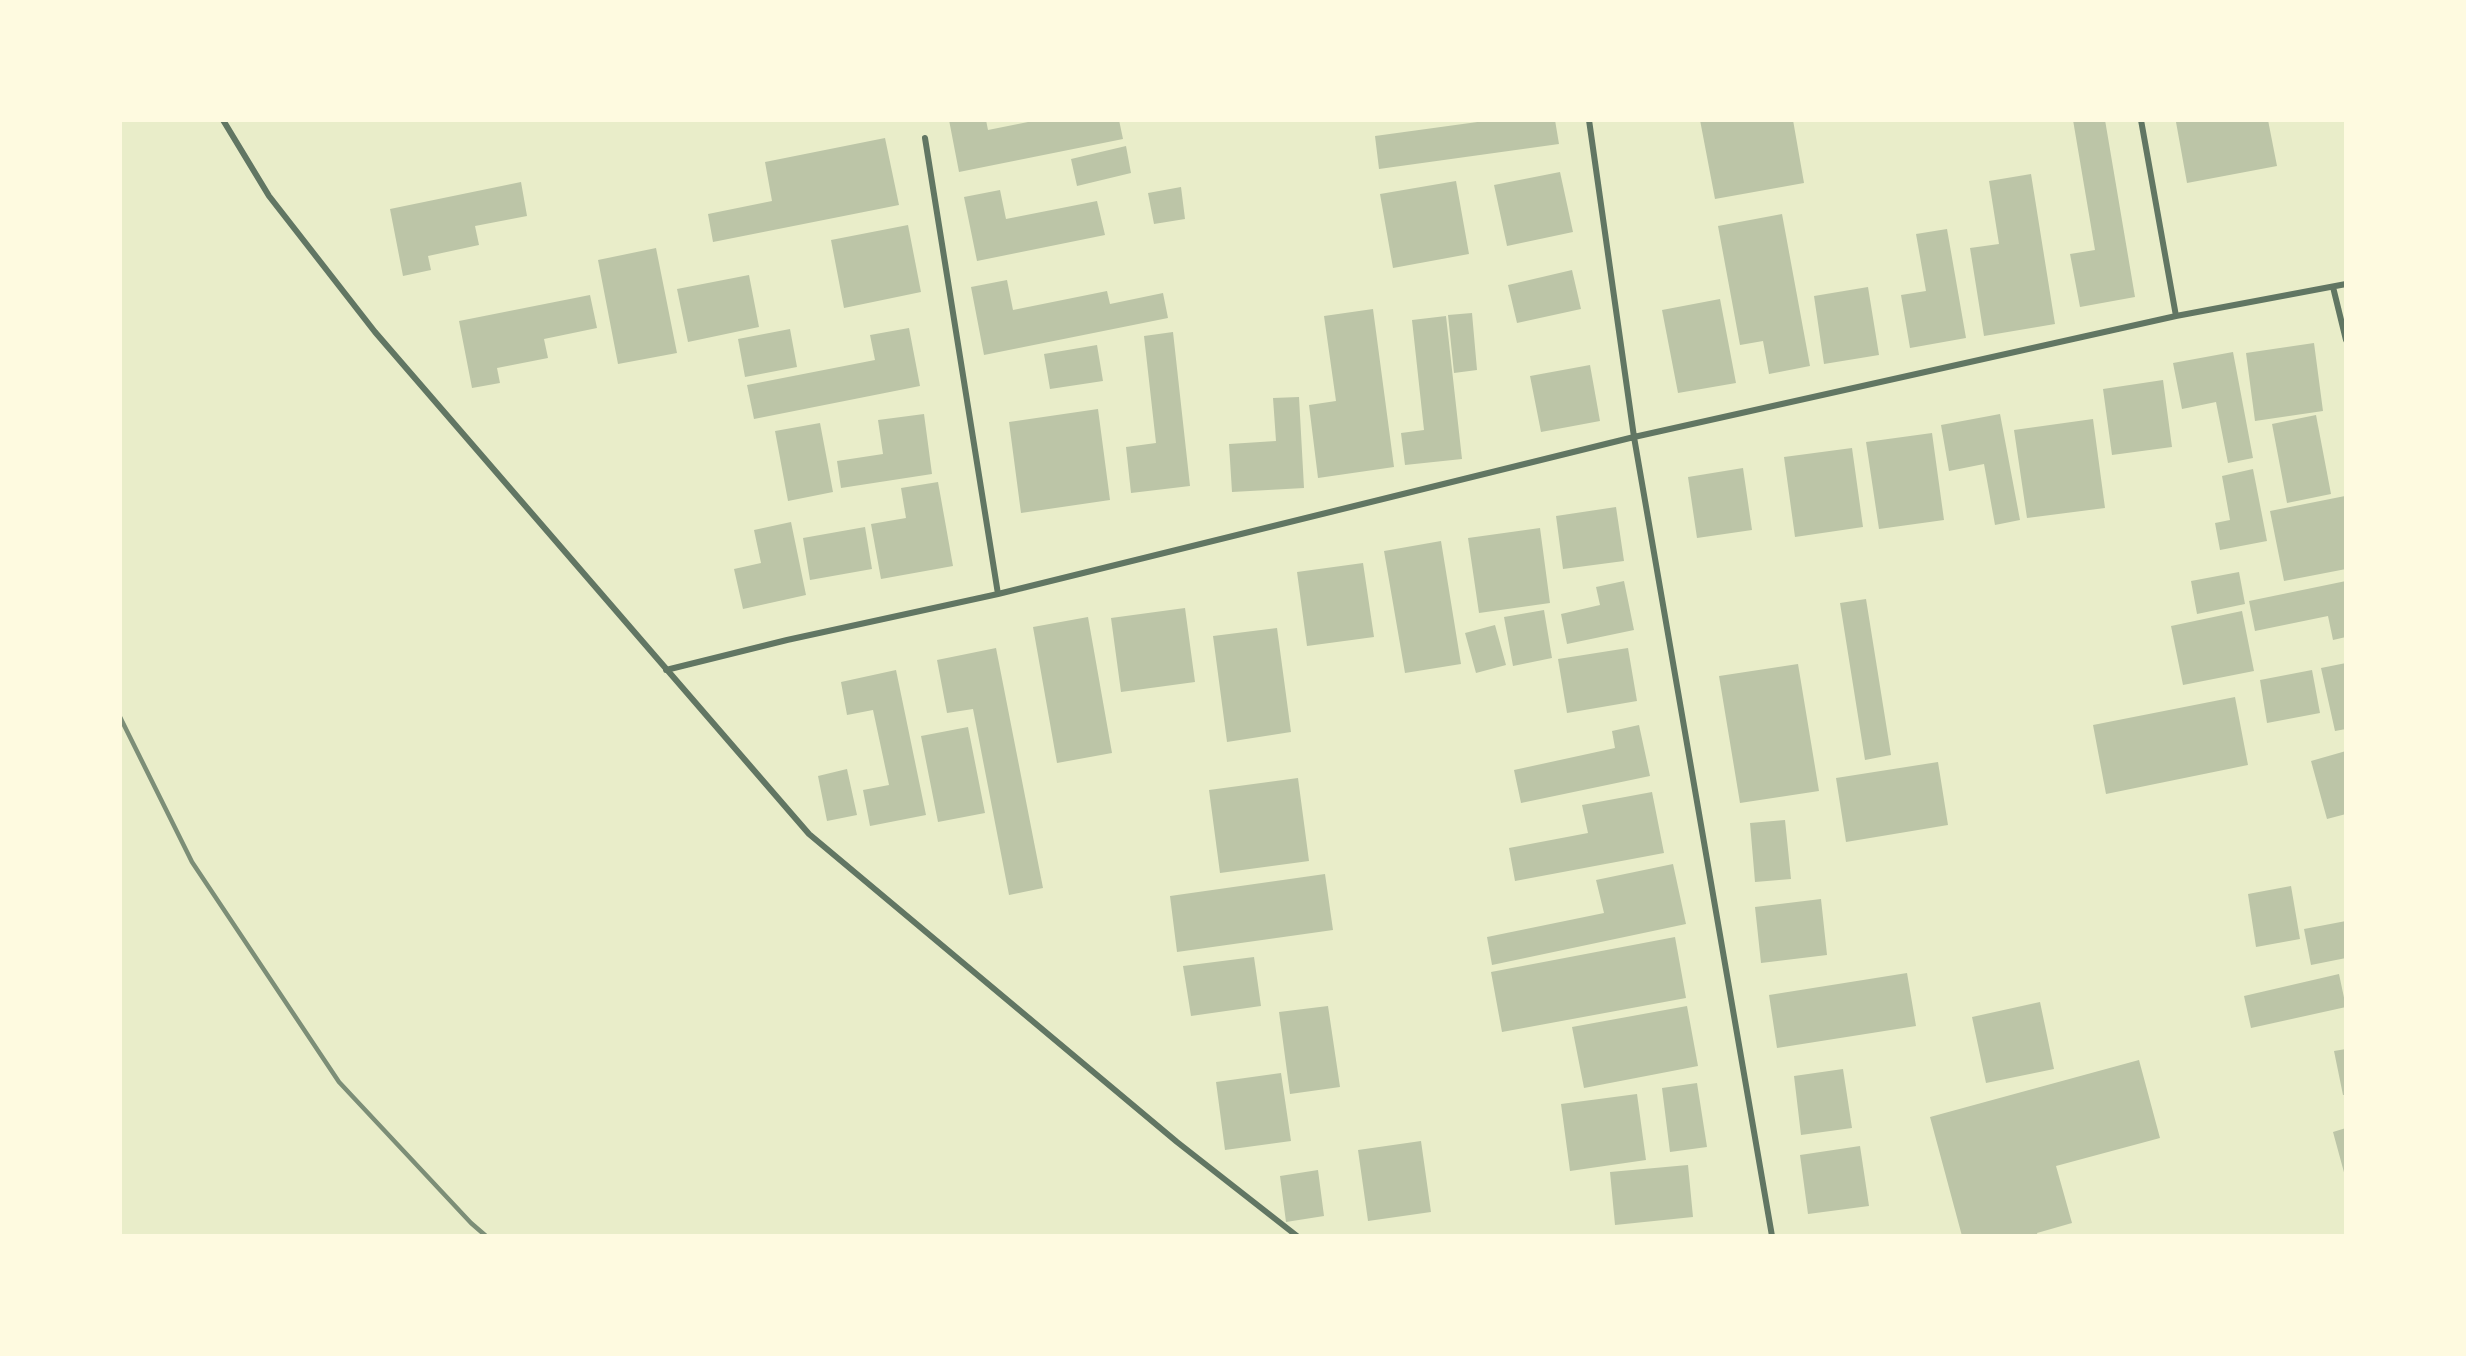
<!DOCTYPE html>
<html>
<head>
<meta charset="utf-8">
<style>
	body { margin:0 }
	#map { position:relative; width:2466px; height:1356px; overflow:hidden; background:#e9edc9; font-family:"Golos Text",sans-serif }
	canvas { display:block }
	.frame { position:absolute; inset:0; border:122px solid #fefae0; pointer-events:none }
</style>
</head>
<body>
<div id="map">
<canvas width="2466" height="1356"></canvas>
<div class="frame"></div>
</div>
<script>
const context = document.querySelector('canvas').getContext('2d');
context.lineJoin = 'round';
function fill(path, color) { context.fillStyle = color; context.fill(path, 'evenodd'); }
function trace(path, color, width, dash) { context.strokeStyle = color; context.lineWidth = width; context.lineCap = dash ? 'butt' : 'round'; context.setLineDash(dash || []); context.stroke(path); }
fill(new Path2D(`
	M949 120H986L988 130 1038 120H1119L1123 139 959 172Z
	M1492 120H1555L1559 144 1379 169 1375 136Z
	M1700 120H1793L1804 183 1715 199Z
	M2073 120H2105L2135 297 2080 307 2070 254 2095 250Z
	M2189 120H2268L2277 166 2187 183 2176 122Z
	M885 138 899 205 713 242 708 214 772 201 765 162Z
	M1126 146 1131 173 1077 186 1071 159Z
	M1560 172 1573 232 1507 246 1494 185Z
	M2031 174 2055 324 1984 336 1970 248 1999 244 1989 181Z
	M1456 181 1469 254 1393 268 1380 194Z
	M521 182 527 216 475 226 479 245 428 256 431 270 403 276 390 209Z
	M1181 187 1185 219 1154 224 1148 193Z
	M1000 190 1006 219 1097 201 1105 235 977 261 964 197Z
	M1782 214 1810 366 1769 374 1763 341 1740 345 1718 226Z
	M908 225 921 292 844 308 831 240Z
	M1947 229 1966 338 1910 348 1901 295 1926 291 1916 234Z
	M656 248 677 353 618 364 598 260Z
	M1572 270 1581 309 1517 323 1508 285Z
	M749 275 759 327 688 342 677 289Z
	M1007 280 1013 310 1107 291 1110 304 1163 293 1168 318 984 355 971 287Z
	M1868 287 1879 355 1824 364 1814 296Z
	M590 295 597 328 544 339 548 358 497 368 500 383 472 388 459 321Z
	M1720 299 1736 383 1678 393 1662 310Z
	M1373 309 1394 467 1318 478 1309 405 1336 401 1324 316Z
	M1472 313 1477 370 1454 373 1448 315Z
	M1446 316 1462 459 1405 465 1401 433 1424 430 1412 320Z
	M909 328 920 386 754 419 747 385 875 360 870 335Z
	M790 329 797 367 745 377 738 339Z
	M1173 332 1190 486 1131 493 1126 447 1156 443 1144 336Z
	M2314 343 2323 411 2255 421 2246 353Z
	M1097 345 1103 381 1050 389 1044 354Z
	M2233 352 2253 458 2228 463 2216 402 2182 409 2173 363Z
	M1590 365 1600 421 1541 432 1530 376Z
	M2163 380 2172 447 2112 455 2103 389Z
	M1299 397 1304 488 1232 492 1229 444 1276 441 1273 398Z
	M1098 409 1110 500 1021 513 1009 422Z
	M924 414 932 474 841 488 837 461 883 454 878 420Z
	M2000 414 2020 520 1995 525 1984 464 1949 471 1941 425Z
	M2316 415 2331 494 2287 503 2272 424Z
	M2093 419 2105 508 2027 518 2014 430Z
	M820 423 833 492 788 501 775 431Z
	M1932 433 1944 520 1879 529 1866 442Z
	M1852 448 1863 527 1795 537 1784 457Z
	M1743 468 1752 530 1697 538 1688 477Z
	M2253 469 2267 541 2220 550 2215 523 2230 520 2222 476Z
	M938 482 953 566 881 579 871 524 906 518 901 488Z
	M2345 496 2346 569 2284 581 2270 511Z
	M1616 507 1624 561 1563 569 1556 516Z
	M791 522 806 595 743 609 734 569 761 563 754 530Z
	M865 527 872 569 810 580 803 538Z
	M1540 528 1550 603 1479 613 1468 538Z
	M1441 541 1461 664 1405 673 1384 551Z
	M1363 563 1374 637 1307 646 1297 572Z
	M2239 572 2245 604 2197 614 2191 581Z
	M1624 581 1634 630 1567 644 1561 614 1600 605 1596 587Z
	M2346 581V637L2333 640 2328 616 2255 631 2249 601Z
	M1866 599 1891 755 1865 760 1840 603Z
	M1185 608 1195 682 1121 692 1111 618Z
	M1544 610 1552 658 1513 666 1504 617Z
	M2242 611 2254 671 2183 685 2171 626Z
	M1088 617 1112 753 1057 763 1033 627Z
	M1495 625 1506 665 1476 673 1465 633Z
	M1277 628 1291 732 1227 742 1213 636Z
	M996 648 1043 888 1009 895 973 709 947 713 937 660Z
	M1628 648 1637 701 1567 713 1558 659Z
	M2346 663V729L2335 731 2321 668Z
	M1798 664 1819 791 1740 803 1719 676Z
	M896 670 926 815 870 826 863 790 889 785 873 710 847 715 841 682Z
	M2312 670 2320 713 2267 723 2260 680Z
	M2235 697 2248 765 2106 794 2093 725Z
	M1639 725 1650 776 1521 803 1514 770 1615 748 1612 731Z
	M968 727 985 813 938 822 921 736Z
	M2346 751V814L2327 819 2311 761Z
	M1938 762 1948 825 1846 842 1836 778Z
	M847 769 857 815 827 821 818 776Z
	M1298 778 1309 861 1220 873 1209 790Z
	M1652 792 1664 853 1515 881 1509 848 1588 833 1582 805Z
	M1785 820 1791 879 1755 882 1750 823Z
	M1673 864 1686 924 1492 965 1487 937 1604 913 1596 880Z
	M1325 874 1333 930 1177 952 1170 896Z
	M2291 886 2300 939 2256 947 2248 894Z
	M1821 899 1827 955 1761 963 1755 907Z
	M2346 921V958L2311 965 2304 929Z
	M1675 937 1686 998 1502 1032 1491 972Z
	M1254 957 1261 1006 1191 1016 1183 966Z
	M1907 973 1916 1026 1777 1048 1769 995Z
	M2339 974 2346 1007 2251 1028 2244 996Z
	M2040 1002 2054 1069 1986 1083 1972 1017Z
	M1328 1006 1340 1087 1290 1094 1279 1012Z
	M1687 1006 1698 1066 1584 1088 1572 1027Z
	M2346 1049V1095H2343L2334 1051Z
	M2139 1060 2160 1138 2056 1166 2072 1223 2037 1233 2038 1236H1962L1930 1117Z
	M1843 1069 1852 1128 1801 1135 1794 1076Z
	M1281 1073 1291 1141 1225 1150 1216 1082Z
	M1697 1083 1707 1147 1670 1152 1662 1088Z
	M1637 1094 1646 1160 1570 1171 1561 1104Z
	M2346 1128V1175L2345 1176 2333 1132Z
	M1421 1141 1431 1212 1368 1221 1358 1150Z
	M1860 1146 1869 1206 1808 1214 1800 1155Z
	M1688 1165 1693 1217 1615 1225 1610 1172Z
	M1318 1170 1324 1216 1286 1222 1280 1176Z`), '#bcc5a7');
trace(new Path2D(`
	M223 120 269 196 375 332 809 834 1177 1142 1297 1236
	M1589 120 1634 437 1772 1236
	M2141 120 2176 316
	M925 138 998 594
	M2333 287 2346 340
	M666 670 787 640 998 594 1634 437 2176 316 2346 284`), '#617663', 6);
trace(new Path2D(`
	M120 717 192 862 339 1082 471 1223 486 1236`), '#7c8e77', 4.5);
</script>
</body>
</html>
